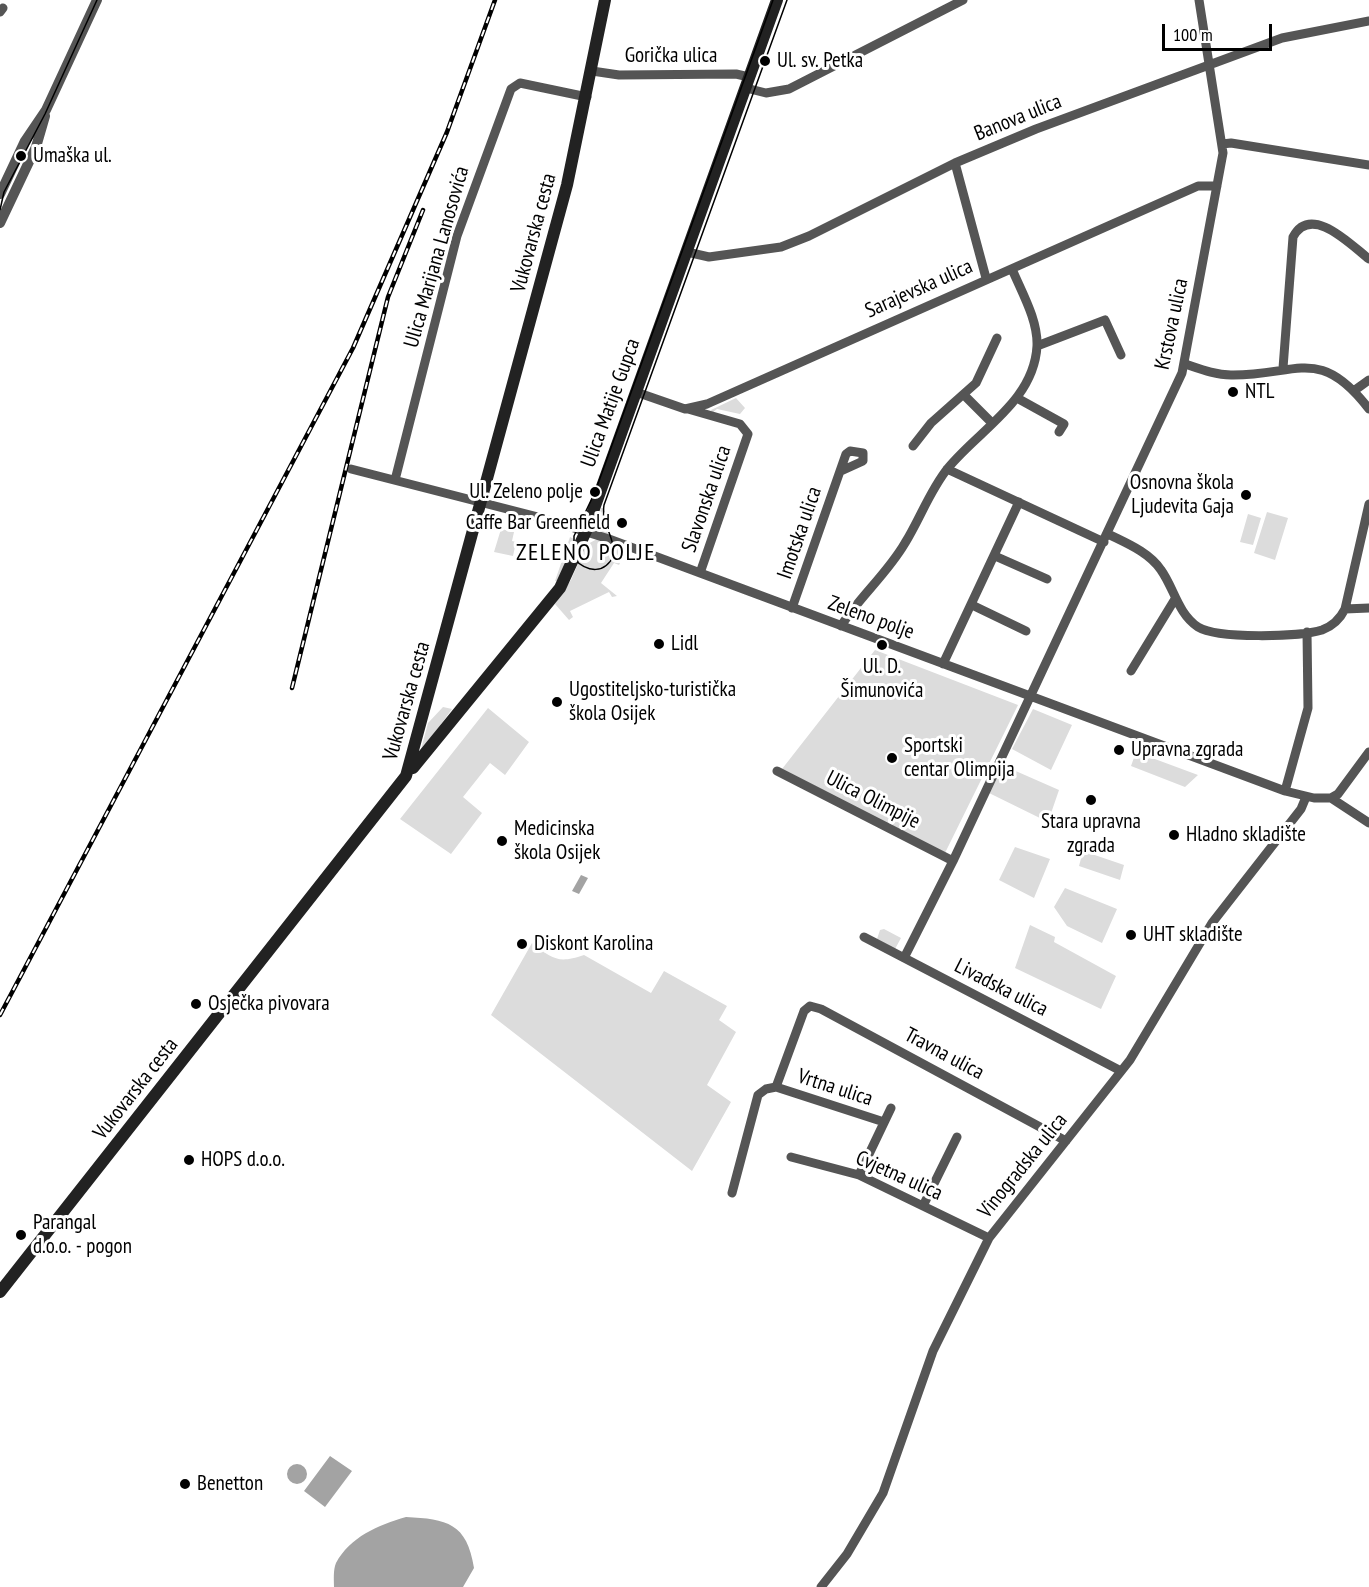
<!DOCTYPE html>
<html>
<head>
<meta charset="utf-8">
<style>
	body { margin:0 }
	#map { position:relative; width:1369px; height:1587px; overflow:hidden; background:#fff; font-family:"PT Sans Narrow",sans-serif }
	canvas { display:block }
	.scale { position:absolute; left:1162px; top:24px; width:110px; height:27px; box-sizing:border-box; border:3px solid #000; border-top:0; padding-left:8px; font-size:18px; line-height:21px; white-space:nowrap; color:#000; -webkit-text-stroke:4px #fff; paint-order:stroke }
</style>
</head>
<body>
<div id="map">
<canvas width="1369" height="1587"></canvas>
<div class="scale">100 m</div>
</div>
<script>
const context = document.querySelector('canvas').getContext('2d');
context.lineJoin = 'round';
function fill(path, color) { context.fillStyle = color; context.fill(path, 'evenodd'); }
function trace(path, color, width, dash) { context.strokeStyle = color; context.lineWidth = width; context.lineCap = dash ? 'butt' : 'round'; context.setLineDash(dash || []); context.stroke(path); }
function drawText(font, color, halo, rows, align = 'center') {
  context.font = font + ' "PT Sans Narrow",sans-serif'; context.lineWidth = 6; context.setLineDash([]); context.textBaseline = 'middle'; context.strokeStyle = halo; context.fillStyle = color; for (const [text, x, y, turn = 0] of rows) {
    context.save(); context.translate(x, y); context.rotate((+turn || 0) * Math.PI / 180); context.textAlign = isNaN(turn) ? turn : align; if (halo) context.strokeText(text, 0, 0); context.fillText(text, 0, 0); context.restore();
  }
}
fill(new Path2D(`
	M736 398 745 408 740 414 717 409 712 413 711 410Z
	M601 508H603L604 523 609 536 601 532 597 523Z
	M1267 512 1288 518 1275 560 1254 553Z
	M1248 514 1261 518 1253 545 1240 542Z
	M501 529 514 532 512 541 516 542 513 556 494 552Z
	M570 537 576 540 559 581H555Z
	M597 539 626 552 625 555 620 552 616 559 620 563 619 565 614 563 601 583 617 596 612 597 609 592 570 611 573 617 569 620 555 604 571 580 586 545Z
	M875 650 1018 705 945 853 782 769Z
	M443 707 452 709 420 753 428 723Z
	M488 708 529 742 505 775 490 763 463 797 482 813 451 854 400 819Z
	M1033 709 1072 725 1051 770 1012 749Z
	M1136 752 1198 775 1185 787 1131 766Z
	M1002 765 1059 790 1048 822 989 793Z
	M1015 847 1050 859 1034 898 999 880Z
	M1083 851 1124 865 1120 880 1079 866Z
	M1065 888 1117 909 1102 943 1067 926 1054 907Z
	M1030 925 1055 937 1054 942 1116 976 1101 1009 1015 968Z
	M884 929 901 938 895 949 877 939 880 930Z
	M532 943C553 959 558 964 584 955L651 993 664 971 727 1006 719 1020 736 1032 707 1085 731 1102 692 1171 491 1015Z`), '#dcdcdc');
fill(new Path2D(`
	M581 875 588 878 579 894 572 891Z
	M330 1456 352 1471 325 1507 304 1491Z
	M287 1474a10 10 0 1 1 20 0a10 10 0 1 1-20 0Z
	M406 1517C447 1519 467 1523 474 1568L463 1587H334C334 1580 333 1570 336 1563 350 1537 378 1525 406 1517Z`), '#a3a3a3');
trace(new Path2D(`
	M0 12 3 8
	M592 71 619 75 736 74 749 77
	M746 88 766 93 789 89 963 0
	M1222 144 1231 143 1369 165
	M955 163 986 278
	M687 252 709 257 781 247 809 236 955 163 1036 129 1282 38 1369 21
	M1037 346 1105 320 1121 355
	M1185 364C1200 369 1215 375 1231 375 1297 376 1319 344 1369 409
	M1283 368 1293 237C1311 203 1351 245 1369 259
	M1355 390 1369 380
	M636 392 685 409 707 404 1198 186H1217
	M964 395 992 423
	M1017 398 1064 424 1059 432
	M688 409 740 424 748 434 700 573
	M913 446 931 423 976 383 997 338
	M351 469 542 518 609 539 1285 791 1314 798H1331L1369 823
	M947 469 1104 542
	M395 480 457 236 511 89 520 83 587 97
	M1108 534C1126 543 1149 552 1161 570 1174 588 1178 614 1198 627 1217 639 1300 637 1322 630 1333 626 1340 619 1345 609L1369 504
	M995 556 1047 579
	M972 605 1026 631
	M792 608 846 454 850 451 863 453V461L841 471
	M1345 609 1369 608
	M841 626C860 596 887 574 905 543 920 519 930 490 948 468 979 430 1034 401 1037 346 1038 320 1022 293 1012 269
	M943 664 1019 502
	M1131 671 1175 599
	M777 771 953 861
	M1285 791 1308 708 1307 632
	M1331 798 1338 794 1369 752
	M864 937 1121 1071
	M904 958 953 861 1182 373 1223 153 1199 0
	M776 1087 884 1122
	M791 1157 859 1175 989 1238
	M859 1175 891 1108
	M732 1193 758 1095 766 1089 776 1087 804 1011 810 1006 821 1009 1066 1141
	M923 1206 957 1137
	M821 1587 847 1554 883 1493 933 1351 989 1238 1130 1060 1212 923 1301 809 1306 797`), '#555', 9);
trace(new Path2D(`
	M0 194 25 141 46 110 97 0
	M0 223 36 147 45 116`), '#555', 10);
trace(new Path2D(`
	M413 768 560 588 586 531 777 0
	M0 1292 406 776 567 185 605 0`), '#222', 12);
trace(new Path2D(`
	M773 0 595 492 574 536V559C588 573 605 574 614 555 615 537 601 524 604 505L787 0
	M0 210 4 192 45 114 97 0`), '#000', 1.5);
const rail = new Path2D(`
	M292 688 388 297 423 210
	M0 1015 353 348 447 132 495 0`);
trace(rail, '#000', 4.5);
trace(rail, '#fff', 2, [7]);
for (const [x, y, r, color] of [
	[765,61,6,"#000"],
	[21,156,6,"#000"],
	[1233,392,6,"#000"],
	[595,492,6,"#000"],
	[1246,495,6,"#000"],
	[622,523,6,"#000"],
	[659,644,6,"#000"],
	[882,645,6,"#000"],
	[557,702,6,"#000"],
	[1119,750,6,"#000"],
	[892,758,6,"#000"],
	[1091,800,6,"#000"],
	[1174,835,6,"#000"],
	[502,841,6,"#000"],
	[1131,935,6,"#000"],
	[522,944,6,"#000"],
	[196,1004,6,"#000"],
	[189,1160,6,"#000"],
	[21,1235,6,"#000"],
	[185,1484,6,"#000"]
]) { const dot = new Path2D(); dot.arc(x, y, r, 0, 2 * Math.PI); context.fillStyle = color; context.fill(dot); trace(dot, '#fff', 2); }
drawText('21px', '#000', '#fff', [
	["Gorička ulica",671,56],
	["Banova ulica",1018,118,-22],
	["Vukovarska cesta",534,233,-75],
	["Ulica Marijana Lanosovića",437,257,-74],
	["Sarajevska ulica",919,289,-24],
	["Krstova ulica",1172,324,-78],
	["Ulica Matije Gupca",611,403,-70],
	["Slavonska ulica",707,499,-71],
	["Imotska ulica",800,533,-71],
	["Zeleno polje",871,618,20],
	["Vukovarska cesta",407,701,-74],
	["Ulica Olimpije",873,800,27],
	["Livadska ulica",1001,988,27],
	["Travna ulica",944,1054,28],
	["Vrtna ulica",835,1088,18],
	["Vukovarska cesta",136,1089,-52],
	["Vinogradska ulica",1023,1166,-51],
	["Cvjetna ulica",899,1176,24]
]);
drawText('21px', '#000', '#fff', [
	["Ul. sv. Petka",777,61],
	["Umaška ul.",33,156],
	["NTL",1245,392],
	["Osnovna škola",1234,483,"right"],
	["Ljudevita Gaja",1234,507,"right"],
	["Ul. Zeleno polje",583,492,"right"],
	["Caffe Bar Greenfield",610,523,"right"],
	["Lidl",671,644],
	["Ul. D.",882,667,"center"],
	["Šimunovića",882,691,"center"],
	["Ugostiteljsko-turistička",569,690],
	["škola Osijek",569,714],
	["Sportski",904,746],
	["centar Olimpija",904,770],
	["Upravna zgrada",1131,750],
	["Stara upravna",1091,822,"center"],
	["zgrada",1091,846,"center"],
	["Medicinska",514,829],
	["škola Osijek",514,853],
	["Hladno skladište",1186,835],
	["UHT skladište",1143,935],
	["Diskont Karolina",534,944],
	["Osječka pivovara",208,1004],
	["HOPS d.o.o.",201,1160],
	["Parangal",33,1223],
	["d.o.o. - pogon",33,1247],
	["Benetton",197,1484]
], 'left');
context.letterSpacing = '1.5px';
drawText('24px', '#000', '#fff', [
	["ZELENO POLJE",586,553]
]);
context.letterSpacing = '0px';
</script>
</body>
</html>
